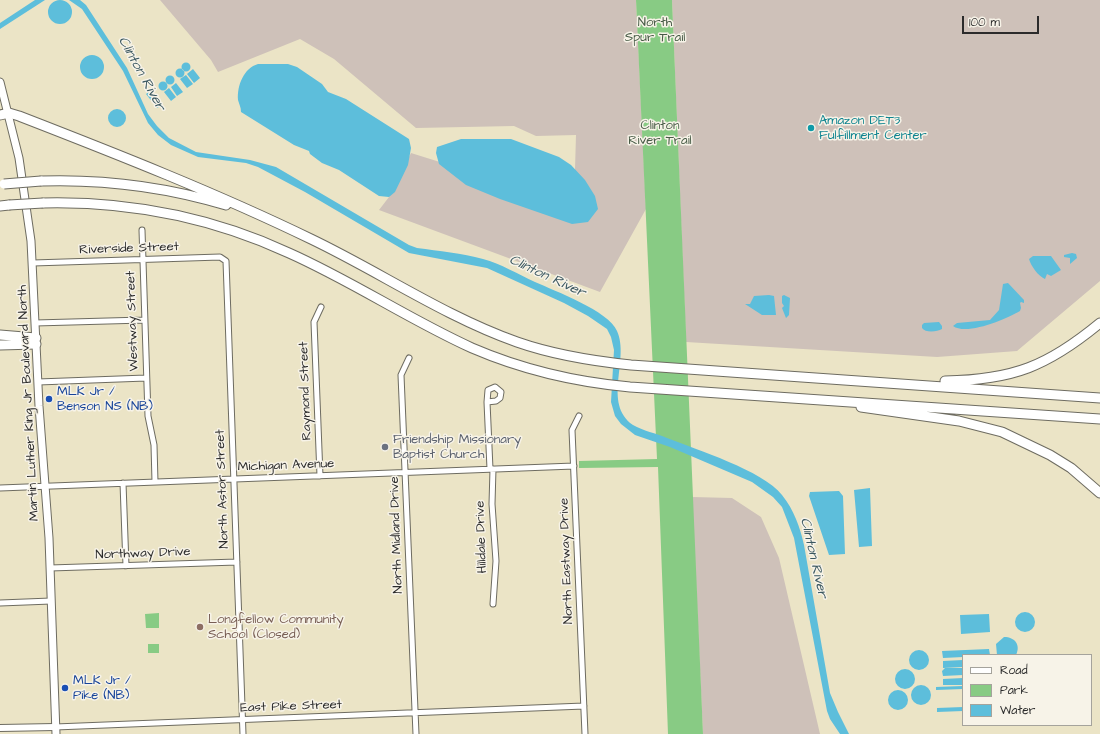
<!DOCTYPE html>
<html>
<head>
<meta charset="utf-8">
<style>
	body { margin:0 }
	#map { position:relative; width:1100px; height:734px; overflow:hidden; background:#ebe4c6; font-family:"Architects Daughter",sans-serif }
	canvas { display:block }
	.legend { position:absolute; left:962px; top:654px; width:130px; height:72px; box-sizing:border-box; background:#f7f3e8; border:1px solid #a5a39c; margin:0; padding:5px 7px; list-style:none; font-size:12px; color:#2b2b2b }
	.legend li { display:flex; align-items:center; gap:8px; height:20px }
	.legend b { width:20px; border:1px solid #a5a39c }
	.scale { position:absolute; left:962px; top:16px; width:77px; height:18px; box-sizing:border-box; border:2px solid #2b2b2b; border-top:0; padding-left:5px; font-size:12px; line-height:14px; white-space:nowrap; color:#2b2b2b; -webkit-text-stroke:3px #f7f3e8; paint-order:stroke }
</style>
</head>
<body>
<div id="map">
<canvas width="1100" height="734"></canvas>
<ul class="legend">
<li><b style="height:5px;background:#fff"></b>Road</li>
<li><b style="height:11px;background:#88cb84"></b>Park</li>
<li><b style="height:11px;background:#5dbedb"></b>Water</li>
</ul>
<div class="scale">100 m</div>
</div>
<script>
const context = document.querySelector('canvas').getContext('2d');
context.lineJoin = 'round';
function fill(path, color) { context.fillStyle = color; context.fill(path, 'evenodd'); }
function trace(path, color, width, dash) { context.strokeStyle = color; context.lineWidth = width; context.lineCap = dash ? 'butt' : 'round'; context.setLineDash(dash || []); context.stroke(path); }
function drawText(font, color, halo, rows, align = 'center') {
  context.font = font + ' "Architects Daughter",sans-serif'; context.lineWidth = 3; context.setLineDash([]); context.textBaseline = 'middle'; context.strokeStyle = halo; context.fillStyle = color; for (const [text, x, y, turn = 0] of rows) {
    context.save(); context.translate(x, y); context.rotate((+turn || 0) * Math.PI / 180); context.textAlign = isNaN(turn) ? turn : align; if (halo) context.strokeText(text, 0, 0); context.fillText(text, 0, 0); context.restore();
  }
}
fill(new Path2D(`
	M160 0H636L646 209 600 292 379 210 389 197 411 153 574 204 576 135 536 136 514 126 416 128 334 59 300 39 218 72 211 60Z
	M672 0H1100V281L1017 351 937 357 686 342Z
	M692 497 732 498 761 517 779 558 820 734H703Z`), '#cec1b9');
fill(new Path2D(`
	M636 0H672L703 734H668L658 467 579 468V461L657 459Z
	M159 613V628H146L145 614Z
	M148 644H159V653H148Z`), '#88cb84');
fill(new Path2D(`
	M48 12a12 12 0 1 1 24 0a12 12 0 1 1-24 0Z
	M35 0H45L0 29V23Z
	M69 0H80L86 5 127 68 148 114 157 126 169 138 196 152 250 160 276 167 409 245 417 248C439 251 462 253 483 259 501 264 518 274 535 282 555 291 609 311 617 331 630 360 602 403 633 425 643 431 656 433 667 438 697 450 762 470 782 495 794 510 800 527 804 545L830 693 838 712 849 734H840L830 719 827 711 794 538 782 507 773 497 752 482 670 447 635 435 621 424 615 416 611 402 614 350 611 337 607 329 588 316 564 303 487 268 409 253 305 192 258 167 246 163 198 157 171 145 158 135 148 123 123 71 82 9Z
	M80 67a12 12 0 1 1 24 0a12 12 0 1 1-24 0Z
	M181.5 67a4.5 4.5 0 1 1 9 0a4.5 4.5 0 1 1-9 0Z
	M258 64H288L297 67 322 84 328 92 346 99 409 139 411 148 408 165 395 192 389 197 379 196 339 170 322 163 310 154 309 151 294 145 241 112C241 107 239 104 238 100 237 85 244 68 258 64Z
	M175.5 73a4.5 4.5 0 1 1 9 0a4.5 4.5 0 1 1-9 0Z
	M193 69 200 78 194 83 187 74Z
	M186 75 193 84 187 88 180 79Z
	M165.5 80a4.5 4.5 0 1 1 9 0a4.5 4.5 0 1 1-9 0Z
	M158.5 86a4.5 4.5 0 1 1 9 0a4.5 4.5 0 1 1-9 0Z
	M176 83 183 92 177 96 171 87Z
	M169 88 176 97 171 101 164 92Z
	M149 92 160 106 157 108 146 94Z
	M108 118a9 9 0 1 1 18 0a9 9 0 1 1-18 0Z
	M461 139H511L559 157 571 165 585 180 595 196 598 209 588 222 572 224 500 199 466 185 439 164 436 153 437 147Z
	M1072 253 1076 254 1077 258 1070 264V258L1064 257V255Z
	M1033 256H1051L1061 270 1051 276 1047 274 1045 279C1038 276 1031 266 1029 259Z
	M1008 283 1024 300V303L1021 302 1020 303 1021 308 1020 311C1006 319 967 336 953 326L957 323 990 320 999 310 1003 284Z
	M769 295 774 296 776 315H762L745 304H750L754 296Z
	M784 295 790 298 789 315 786 318 782 308 784 306 782 303V296Z
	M939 322 942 326V329C937 332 925 333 922 328V325L924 323Z
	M870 488 872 546 859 547 854 490Z
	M839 491 843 496 845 554 829 555 809 496 810 492Z
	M1015 622a10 10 0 1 1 20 0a10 10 0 1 1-20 0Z
	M989 614 990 632 961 634 960 615Z
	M1004 637C1015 637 1021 645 1016 655H997L996 644Z
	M989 649 990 655H963V657L943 658 942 651Z
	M909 660a10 10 0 1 1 20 0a10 10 0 1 1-20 0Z
	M963 660V667L943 668V661Z
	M945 668H963V675L943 676 942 671Z
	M895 679a10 10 0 1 1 20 0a10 10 0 1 1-20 0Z
	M963 678V685H943V679Z
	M911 695a10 10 0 1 1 20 0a10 10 0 1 1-20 0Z
	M963 686V689L936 690V687Z
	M888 700a10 10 0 1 1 20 0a10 10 0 1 1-20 0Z
	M963 707V711L937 712V708Z`), '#5dbedb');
const minor = new Path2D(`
	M142 230 148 416 154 445 155 482
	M33 263 220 257 226 261 243 734
	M35 323 144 320
	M409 358 401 375 416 734
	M38 382 146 378
	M495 387 501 392 500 398 496 401 487 402 488 390Z
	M487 402 490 469
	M579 416 572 430 585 734
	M320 476 314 322 321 307
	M123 483 126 566
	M0 488 574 466
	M50 568 237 562
	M0 603 51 601
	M493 604 496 561 492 504 493 469
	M55 727 584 706`);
const tertiary = new Path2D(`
	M0 728 55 727`);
const secondary = new Path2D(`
	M0 82 19 158 31 241 39 406 49 538 56 734`);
const motorway = new Path2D(`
	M0 115 9 113 19 116C117 154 216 193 311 239 380 272 444 316 517 342 554 355 592 361 631 365L1100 398
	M41 181C104 179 166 187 226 205
	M43 203C128 201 211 217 289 253 352 281 410 320 472 348 523 370 575 382 630 387L1100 419
	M0 206 9 205
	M0 335 36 338
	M0 345 36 344
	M945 381C1013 380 1048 366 1100 323
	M861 407 959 421 1002 432 1050 455 1071 468 1100 493`);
trace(minor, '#6e6c61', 7);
trace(tertiary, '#6e6c61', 8);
trace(secondary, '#6e6c61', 9);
trace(motorway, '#6e6c61', 11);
trace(minor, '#fff', 5);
trace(tertiary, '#fff', 6);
trace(secondary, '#fff', 7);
trace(motorway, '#fff', 9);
const motorwayBridge = new Path2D(`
	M4 184 41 181
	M9 205 43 203`);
trace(motorwayBridge, '#6e6c61', 11, []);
trace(motorwayBridge, '#fff', 9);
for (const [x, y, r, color] of [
	[811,128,4,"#0f9aa8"],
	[49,399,4,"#1a4fb4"],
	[385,447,4,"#6b7280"],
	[200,627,4,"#8d6e63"],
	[65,688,4,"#1a4fb4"]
]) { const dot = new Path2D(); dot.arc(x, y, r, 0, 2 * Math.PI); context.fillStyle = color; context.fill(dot); trace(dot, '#f7f3e8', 1.5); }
drawText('13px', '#475b46', '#f7f3e8', [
	["North",655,23],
	["Spur Trail",655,38],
	["Clinton",660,126],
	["River Trail",660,141]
]);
drawText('13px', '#0d838f', '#f7f3e8', [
	["Amazon DET3",819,121],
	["Fulfillment Center",819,136]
], 'left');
drawText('13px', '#2b2b2b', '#f7f3e8', [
	["Riverside Street",129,249,-2],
	["Westway Street",133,321,-92],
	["Raymond Street",306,391,-92],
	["Martin Luther King Jr Boulevard North",29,403,-93],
	["Michigan Avenue",286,466,-2],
	["North Astor Street",223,489,-92],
	["North Midland Drive",397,535,-92],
	["Hilldale Drive",482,537,-92],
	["Northway Drive",143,554,-2],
	["North Eastway Drive",567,561,-92],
	["East Pike Street",291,707,-2]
]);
drawText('13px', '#164399', '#f7f3e8', [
	["MLK Jr /",57,392],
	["Benson NS (NB)",57,407],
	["MLK Jr /",73,681],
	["Pike (NB)",73,696]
], 'left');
drawText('13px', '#5b616d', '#f7f3e8', [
	["Friendship Missionary",393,440],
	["Baptist Church",393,455]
], 'left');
drawText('13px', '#785e54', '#f7f3e8', [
	["Longfellow Community",208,620],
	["School (Closed)",208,635]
], 'left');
drawText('italic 14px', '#3a5760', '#f7f3e8', [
	["Clinton River",141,74,61],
	["Clinton River",547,277,25],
	["Clinton River",813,558,77]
]);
</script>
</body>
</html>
